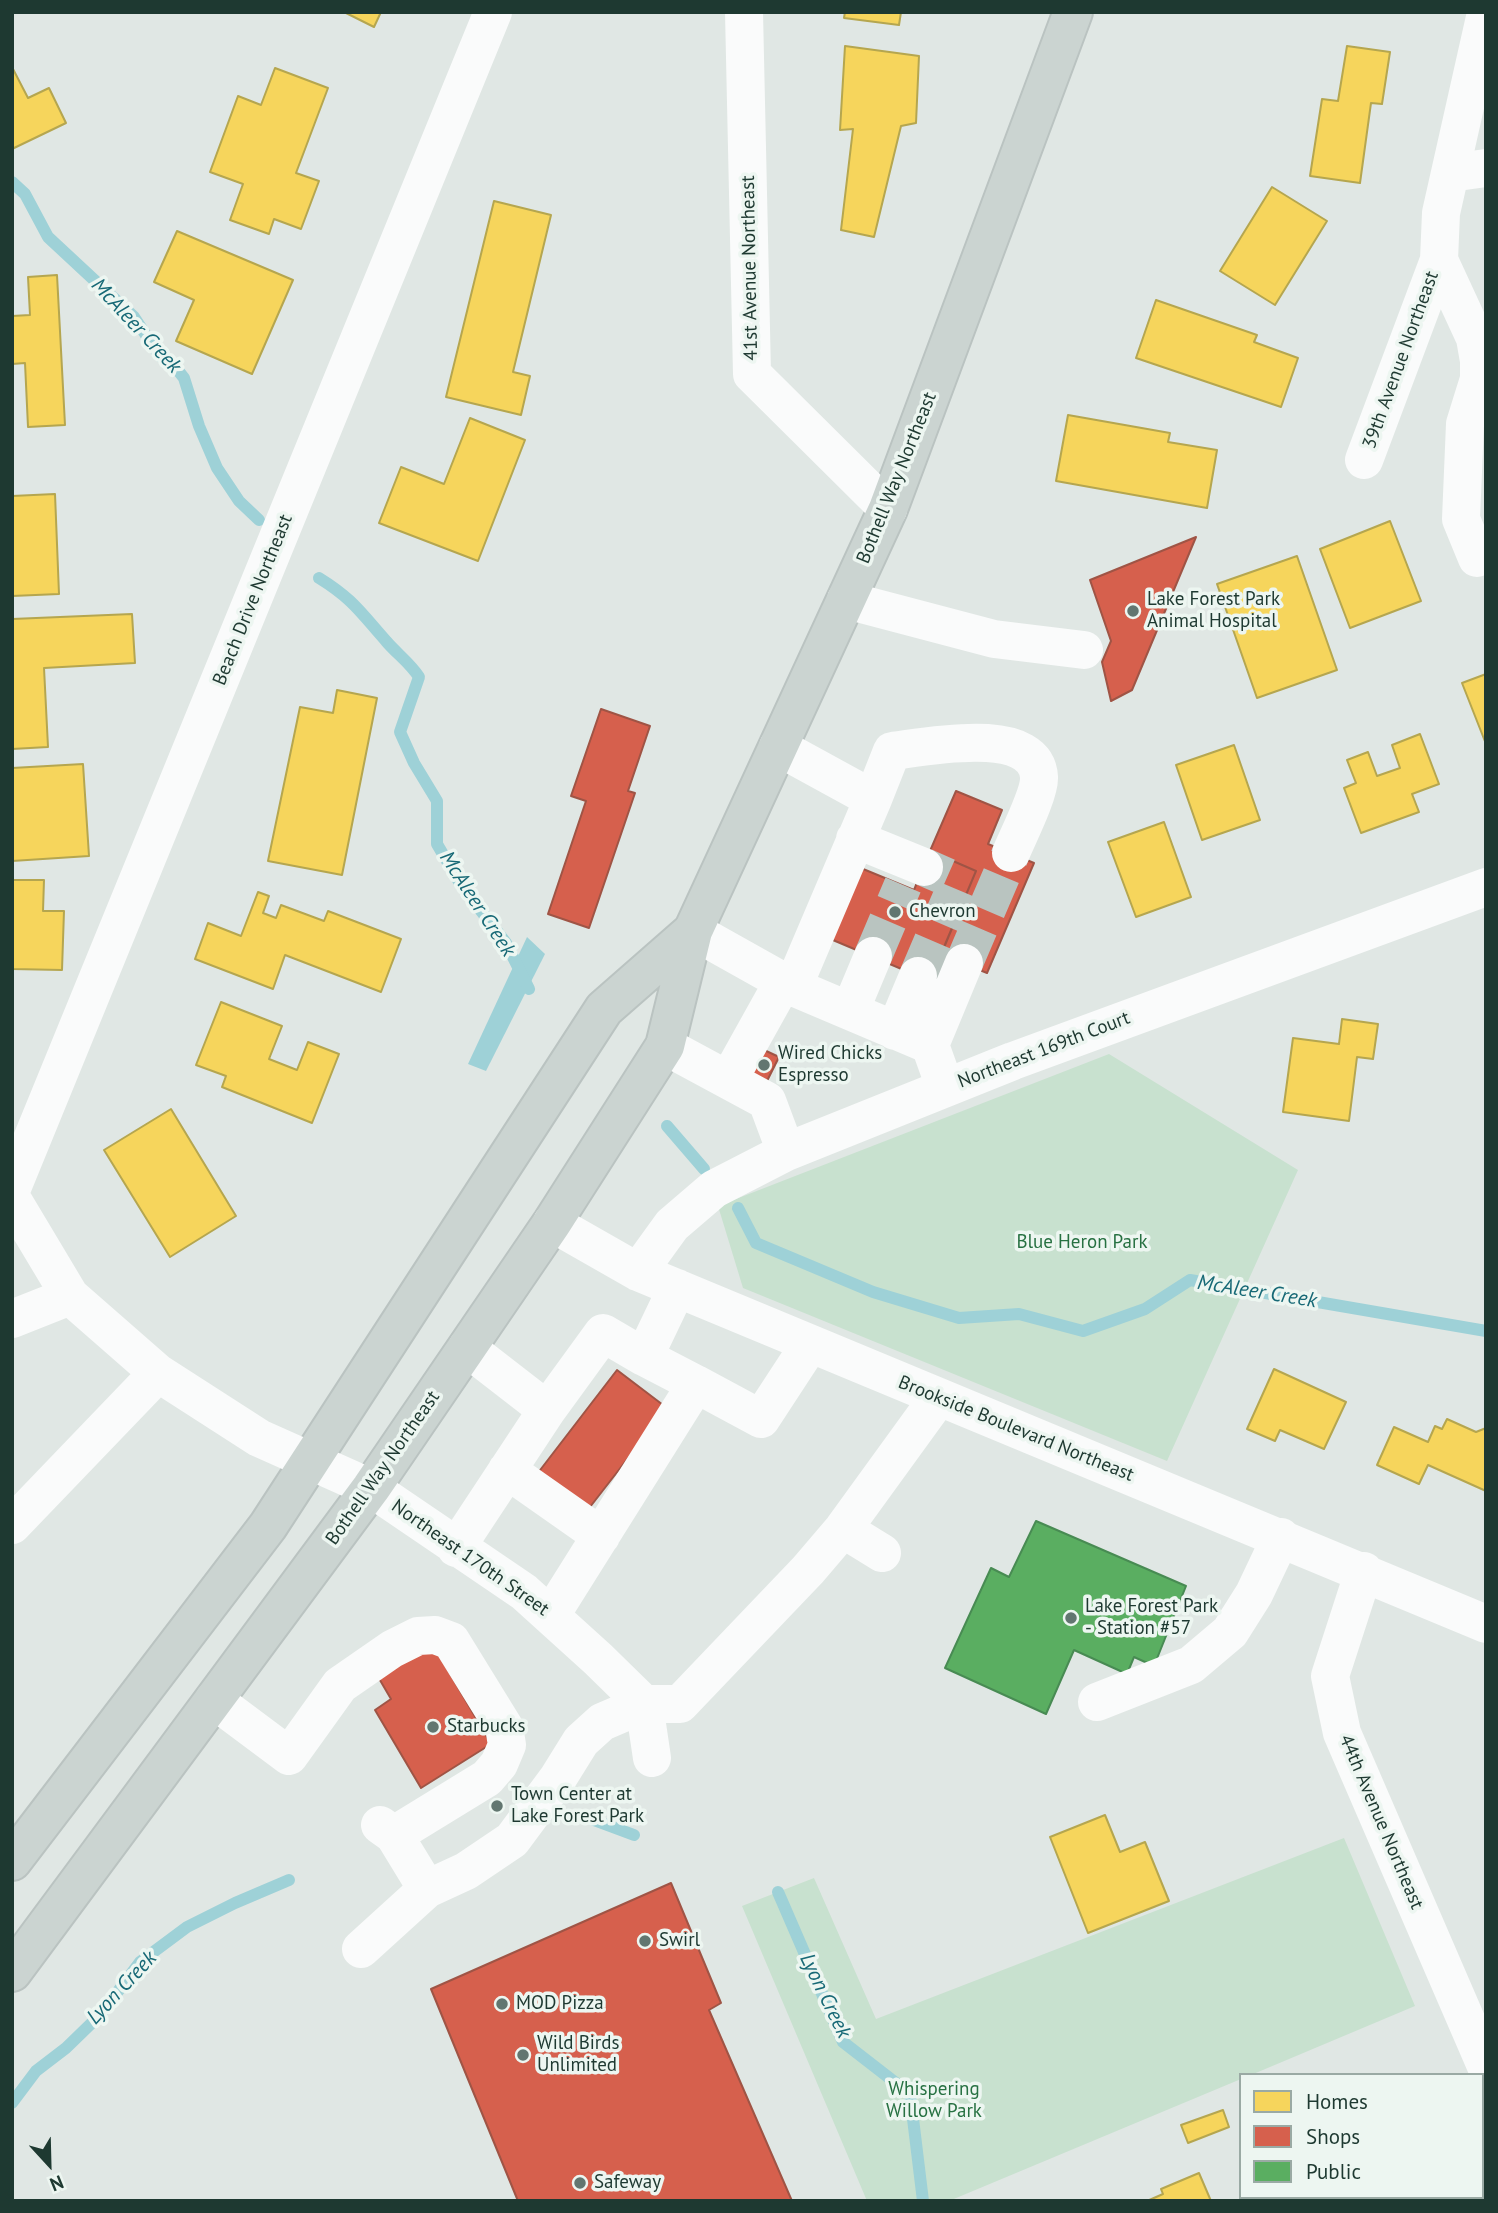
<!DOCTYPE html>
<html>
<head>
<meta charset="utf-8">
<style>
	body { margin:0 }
	#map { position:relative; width:1498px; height:2213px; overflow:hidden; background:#e0e7e4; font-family:"PT Sans",sans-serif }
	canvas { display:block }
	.frame { position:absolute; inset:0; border:14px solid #1e3931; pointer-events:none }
	.legend { position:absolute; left:1239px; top:2073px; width:245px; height:126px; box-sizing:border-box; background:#edf6f1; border:2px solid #9aaaa4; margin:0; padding:9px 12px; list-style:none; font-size:21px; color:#1e3931 }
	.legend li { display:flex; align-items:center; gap:14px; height:35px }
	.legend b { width:35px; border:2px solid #9aaaa4 }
	.north { position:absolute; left:14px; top:2129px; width:70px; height:70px; -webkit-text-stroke:5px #edf6f1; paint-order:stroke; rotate:158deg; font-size:19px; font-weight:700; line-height:28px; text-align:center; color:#1e3931 }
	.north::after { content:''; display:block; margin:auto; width:24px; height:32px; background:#1e3931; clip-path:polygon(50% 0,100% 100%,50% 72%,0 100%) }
</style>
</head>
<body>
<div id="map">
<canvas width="1498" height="2213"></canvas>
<div class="frame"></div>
<ul class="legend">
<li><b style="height:19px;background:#f6d55c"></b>Homes</li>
<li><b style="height:19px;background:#d6604d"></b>Shops</li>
<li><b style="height:19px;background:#5aae61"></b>Public</li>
</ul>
<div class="north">N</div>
</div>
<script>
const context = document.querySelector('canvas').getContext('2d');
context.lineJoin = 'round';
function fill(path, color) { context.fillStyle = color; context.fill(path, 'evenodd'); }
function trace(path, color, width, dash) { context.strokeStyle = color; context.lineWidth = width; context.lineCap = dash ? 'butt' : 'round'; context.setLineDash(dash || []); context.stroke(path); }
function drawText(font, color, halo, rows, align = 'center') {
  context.font = font + ' "PT Sans",sans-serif'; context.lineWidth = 7; context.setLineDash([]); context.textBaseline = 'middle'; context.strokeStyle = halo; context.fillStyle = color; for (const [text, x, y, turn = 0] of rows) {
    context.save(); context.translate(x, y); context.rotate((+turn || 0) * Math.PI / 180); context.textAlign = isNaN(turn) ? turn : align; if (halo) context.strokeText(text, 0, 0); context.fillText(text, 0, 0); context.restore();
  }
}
fill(new Path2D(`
	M1109 1054 1298 1170 1167 1461 743 1288 718 1206Z
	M1344 1838 1415 2006 1251 2075H1241V2079L949 2201H867L742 1906 814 1878 876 2019Z`), '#c8e1cf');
fill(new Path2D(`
	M527 937 545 954 486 1071 468 1064Z`), '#9ed1d7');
const homes = new Path2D(`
	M344 12H381L374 27Z
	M845 12H901L899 25 844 18Z
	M845 46 919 56 916 123 901 126 874 237 841 230 853 129 840 130Z
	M1347 46 1390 52 1382 104 1371 103 1360 183 1310 176 1322 99 1338 101Z
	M12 67 28 98 49 88 66 123 12 149Z
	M275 68 328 88 296 173 319 181 301 229 274 219 269 234 230 220 243 184 210 172 238 96 261 105Z
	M1272 187 1327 221 1275 305 1220 271Z
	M494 201 551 215 513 372 530 376 521 415 446 397Z
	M177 231 293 280 252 374 176 341 194 300 154 282Z
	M57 275 65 425 28 427 25 363 12 364V316L30 315 28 277Z
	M1156 300 1257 335 1254 342 1298 358 1281 407 1136 358Z
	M1068 415 1170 433 1168 442 1217 450 1207 508 1056 481Z
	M470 418 525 440 478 561 379 523 401 467 444 484Z
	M55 494 59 594 12 596V496Z
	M1390 521 1421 601 1350 628 1320 549Z
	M1297 556 1337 670 1257 698 1217 584Z
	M132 614 135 663 44 668 48 747 12 749V619Z
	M1486 674V744L1462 683Z
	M337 690 377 698 342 875 268 861 300 707 333 713Z
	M1420 734 1439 784 1412 794 1419 812 1361 833 1344 788 1356 783 1347 760 1368 752 1377 776 1400 768 1392 745Z
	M1234 745 1260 820 1202 840 1176 765Z
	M83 764 89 856 12 861V768Z
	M1164 822 1191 897 1136 917 1108 842Z
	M12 880H44L43 911H64L62 970 12 969Z
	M258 892 269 896 263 913 276 918 281 905 324 921 328 911 401 939 381 992 285 955 273 989 195 959 208 923 241 936Z
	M221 1002 282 1026 269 1059 297 1070 308 1042 339 1054 312 1123 222 1087 226 1076 196 1065Z
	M1342 1019 1378 1024 1373 1059 1357 1057 1349 1121 1283 1112 1293 1038 1339 1044Z
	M171 1109 236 1216 170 1257 104 1150Z
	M1274 1369 1346 1402 1324 1449 1280 1430 1275 1441 1247 1429Z
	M1447 1419 1476 1432 1486 1428V1491L1428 1465 1419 1484 1377 1465 1394 1427 1428 1442 1435 1426 1442 1429Z
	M1105 1815 1120 1852 1145 1842 1169 1901 1088 1933 1050 1837Z
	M1223 2110 1229 2127 1188 2143 1181 2125Z
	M1199 2173 1211 2201H1147L1163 2194 1161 2189Z
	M1260 2197H1300L1301 2201H1252Z`);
fill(homes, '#f6d55c');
trace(homes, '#b5a64f', 2);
const shops = new Path2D(`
	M1196 537 1132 690 1111 701 1102 662 1111 641 1090 580Z
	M601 709 650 726 628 791 635 793 589 928 548 914 586 801 571 796Z
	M956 791 1002 810 988 844 1034 863 987 973 941 954 976 871 930 851Z
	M930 851 976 871 930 981 821 935 851 864 914 890Z
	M762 1049 779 1057 767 1081 749 1072Z
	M617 1370 667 1408 583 1516 534 1478Z
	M430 1639 491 1744 421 1788 375 1710 391 1699 377 1675Z
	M671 1883 721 2003 709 2010 792 2201H518L431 1989Z`);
fill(shops, '#d6604d');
trace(shops, '#9f5445', 2);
const public = new Path2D(`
	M1036 1521 1186 1586 1154 1666 1134 1657 1127 1674 1074 1650 1046 1714 945 1668 991 1568 1009 1577Z`);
fill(public, '#5aae61');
trace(public, '#488b53', 2);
trace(new Path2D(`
	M12 182 25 194 48 237 134 317 159 355 176 368 184 378 199 426 217 468 239 501 259 520
	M319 578C353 599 361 613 386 641 397 654 410 663 419 677L400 732 414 763 437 801V844L461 885 506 943 529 989
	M667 1126 704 1169
	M738 1208 756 1243 873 1292 959 1318 1019 1314 1083 1331 1145 1309 1190 1280 1486 1331
	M583 1816 634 1835
	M778 1892 843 2042 910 2094 923 2201
	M12 2103 36 2071 66 2048 101 2014 140 1962 187 1927 235 1903 289 1880`), '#9ed1d7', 12);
trace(new Path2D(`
	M873 956 903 885
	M964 963 1011 853
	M918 976 958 882 924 867`), '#b9c4c0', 38, [38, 19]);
const major = new Path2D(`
	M12 1861 268 1526 604 1009 693 931
	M12 1972 371 1488 552 1223 665 1046 693 931 888 509 1073 12`);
trace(major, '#bac3c1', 42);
trace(new Path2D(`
	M744 12 752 374 888 509
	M1450 173 1486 168
	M1439 260 1475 338 1479 361V379L1465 424 1461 519 1477 558
	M1364 460 1439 260 1441 213 1486 13
	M846 600 994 639 1084 650
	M778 747 873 799 793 987
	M873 799 892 751C925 747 1036 724 1039 777 1040 793 1018 836 1011 853
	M855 839 924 867
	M693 931 793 987 930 1045 945 1087
	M850 1011 873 956
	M895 1031 918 976
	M930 1045 964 963
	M665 1046 767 1101 786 1152
	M729 1079 783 982
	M12 1188 493 12
	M12 1199 70 1296 158 1373 259 1438 371 1488 524 1592 598 1659 644 1704
	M552 1223 638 1272 1486 1624
	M638 1272 672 1225 714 1189 786 1152 1013 1061 1486 887
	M677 1288 644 1357 696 1384
	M12 1319 70 1296
	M467 1348 547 1410 603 1333 644 1357
	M507 1470 601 1536
	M12 1525 158 1373
	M843 1529 882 1553
	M456 1548 547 1410
	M1364 1571 1330 1676 1342 1733 1486 2066
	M551 1615 696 1384 761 1419 810 1344
	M214 1700 289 1756 340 1685 392 1649 418 1636 435 1635 451 1641 504 1727 507 1745 499 1764 487 1778 394 1835
	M1097 1702 1191 1665 1230 1632 1254 1594 1281 1537
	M644 1704 652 1758
	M380 1825 394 1835 427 1889
	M361 1949 427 1889 466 1871 512 1840 558 1778 581 1741 602 1722 644 1704H680L808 1570 843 1529 938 1398`), '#fafbfb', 38);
trace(major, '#cbd4d1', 38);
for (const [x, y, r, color] of [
	[1133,611,7,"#627670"],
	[895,912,7,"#627670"],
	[764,1065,7,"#627670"],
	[1071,1618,7,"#627670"],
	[433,1727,7,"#627670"],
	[497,1806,7,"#627670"],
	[645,1941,7,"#627670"],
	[502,2004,7,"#627670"],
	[523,2055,7,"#627670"],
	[580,2183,7,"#627670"]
]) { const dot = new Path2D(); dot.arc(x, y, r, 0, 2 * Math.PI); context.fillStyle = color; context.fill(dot); trace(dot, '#edf6f1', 2.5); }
drawText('19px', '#1e3931', '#edf6f1', [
	["41st Avenue Northeast",750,268,-91],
	["39th Avenue Northeast",1401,360,-70],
	["Bothell Way Northeast",897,478,-68],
	["Beach Drive Northeast",253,600,-68],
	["Northeast 169th Court",1044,1050,-21],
	["Brookside Boulevard Northeast",1016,1429,22],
	["Bothell Way Northeast",383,1468,-55],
	["Northeast 170th Street",470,1558,35],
	["44th Avenue Northeast",1381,1822,67]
]);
drawText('19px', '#1e3931', '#edf6f1', [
	["Lake Forest Park",1147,600],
	["Animal Hospital",1147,622],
	["Chevron",909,912],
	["Wired Chicks",778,1054],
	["Espresso",778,1076],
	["Lake Forest Park",1085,1607],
	["- Station #57",1085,1629],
	["Starbucks",447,1727],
	["Town Center at",511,1795],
	["Lake Forest Park",511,1817],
	["Swirl",659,1941],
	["MOD Pizza",516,2004],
	["Wild Birds",537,2044],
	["Unlimited",537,2066],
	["Safeway",594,2183]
], 'left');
drawText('19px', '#277142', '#edf6f1', [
	["Blue Heron Park",1082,1243],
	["Whispering",934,2090],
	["Willow Park",934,2112]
]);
drawText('italic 21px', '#176976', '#edf6f1', [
	["McAleer Creek",136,326,47],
	["McAleer Creek",477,904,57],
	["McAleer Creek",1257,1292,9],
	["Lyon Creek",122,1988,-47],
	["Lyon Creek",825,1996,64]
]);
</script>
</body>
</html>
